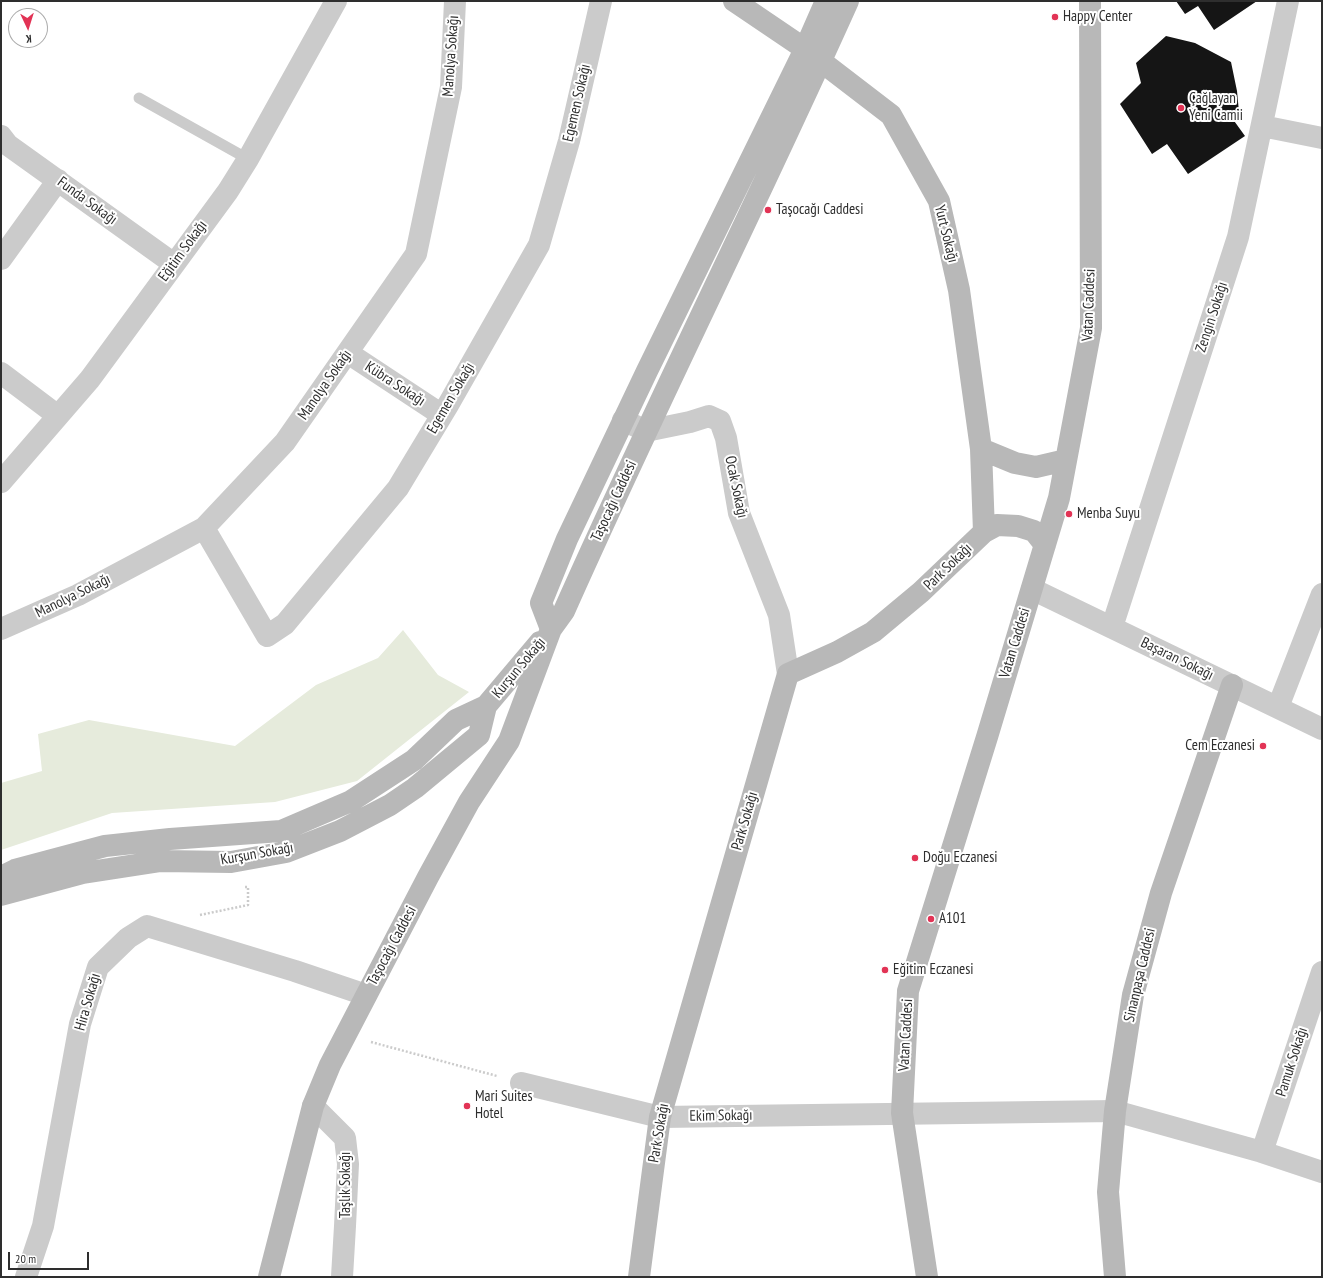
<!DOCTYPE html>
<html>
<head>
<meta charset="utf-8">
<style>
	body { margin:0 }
	#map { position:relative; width:1323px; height:1278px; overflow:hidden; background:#fff; font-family:"PT Sans Narrow",sans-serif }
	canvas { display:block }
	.frame { position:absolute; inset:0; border:2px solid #2e2e2e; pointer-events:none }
	.north { position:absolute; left:8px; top:8px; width:40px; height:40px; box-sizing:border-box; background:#fff; border:1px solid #ababab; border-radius:50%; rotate:176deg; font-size:11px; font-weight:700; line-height:16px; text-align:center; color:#2e2e2e }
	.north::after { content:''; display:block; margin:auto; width:14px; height:18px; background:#e23355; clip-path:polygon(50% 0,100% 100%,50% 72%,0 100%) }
	.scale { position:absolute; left:8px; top:1252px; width:81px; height:18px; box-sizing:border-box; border:2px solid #2e2e2e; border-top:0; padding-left:5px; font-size:12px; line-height:14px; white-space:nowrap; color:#2e2e2e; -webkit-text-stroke:3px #fff; paint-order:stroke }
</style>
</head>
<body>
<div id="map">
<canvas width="1323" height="1278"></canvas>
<div class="frame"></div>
<div class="north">K</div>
<div class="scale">20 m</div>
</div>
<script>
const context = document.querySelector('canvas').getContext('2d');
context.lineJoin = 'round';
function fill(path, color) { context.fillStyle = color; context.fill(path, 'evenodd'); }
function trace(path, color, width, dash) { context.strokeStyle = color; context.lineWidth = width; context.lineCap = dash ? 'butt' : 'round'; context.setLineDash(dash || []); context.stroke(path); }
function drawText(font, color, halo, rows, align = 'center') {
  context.font = font + ' "PT Sans Narrow",sans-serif'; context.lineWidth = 4; context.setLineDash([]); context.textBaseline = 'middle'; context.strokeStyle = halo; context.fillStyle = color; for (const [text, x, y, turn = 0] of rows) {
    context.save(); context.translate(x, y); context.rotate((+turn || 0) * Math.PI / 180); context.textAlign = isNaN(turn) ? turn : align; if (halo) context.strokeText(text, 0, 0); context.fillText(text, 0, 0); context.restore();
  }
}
fill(new Path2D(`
	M403 630 438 675 469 692 357 781 275 802 112 813 1 850V783L42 771 38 734 89 720 235 746 316 685 378 658Z`), '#e6ebdc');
fill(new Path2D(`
	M1176 1H1257L1214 30 1198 6 1185 14Z
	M1166 36 1195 43 1231 62 1237 91 1239 112 1232 118 1245 136 1188 174 1167 144 1152 154 1120 104 1141 83 1136 63Z`), '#151515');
trace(new Path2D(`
	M200 915 248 905V887H244
	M371 1042 497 1076`), '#cbcbcb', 2.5, [2, 2]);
trace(new Path2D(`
	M139 98 248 159`), '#cbcbcb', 11);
trace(new Path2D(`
	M1262 126 1322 138
	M1 136 8 145 174 264
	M1 259 58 180
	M348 353 442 415
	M1 373 58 416
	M623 420 646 431 690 422 709 416 720 421 726 438 739 513 779 615 788 674
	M1 482 90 379 228 191 248 159 336 1
	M204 528 267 636 285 624 398 488 448 405 539 245 569 141 601 1
	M1032 589 1322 729
	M1112 627 1238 237 1288 1
	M1 629 78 595 204 528 285 442 416 254 451 87 455 1
	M1278 707 1322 594
	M521 1083 660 1117 1115 1111 1262 1152 1322 1172
	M313 1106 345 1138 348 1164 345 1226 342 1277
	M1262 1152 1322 972
	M26 1277 43 1226 80 1024 98 967 128 938 147 926 295 971 366 995`), '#cbcbcb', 22);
trace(new Path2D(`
	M734 1 805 49 891 115 939 201 959 290 981 449 984 532
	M981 449 1015 463 1036 467 1066 460
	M551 629 541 603 567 539 647 371 805 49 826 1
	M1 877 15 870 105 846 170 839 281 831 351 801 414 760 456 720 486 706
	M1 895 83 873 161 861 231 862 286 852 340 831 390 805 415 788 479 735 486 706 540 642
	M269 1277 313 1106 330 1065 428 877 469 802 509 741 551 629 564 611C655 406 756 206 848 1
	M639 1277 660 1117 788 674 837 652 873 632 921 592 984 532 997 525 1018 526 1034 531 1045 545
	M927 1277 902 1113 908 991 987 737 1059 498 1091 328 1090 1
	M1115 1277 1108 1192 1115 1111 1133 995 1161 893 1232 685`), '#b8b8b8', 22);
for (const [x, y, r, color] of [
	[1055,17,4,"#e23355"],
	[1181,108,4,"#e23355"],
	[768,210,4,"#e23355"],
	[1069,514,4,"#e23355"],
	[1263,746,4,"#e23355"],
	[915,858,4,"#e23355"],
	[931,919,4,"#e23355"],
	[885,970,4,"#e23355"],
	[467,1106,4,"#e23355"]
]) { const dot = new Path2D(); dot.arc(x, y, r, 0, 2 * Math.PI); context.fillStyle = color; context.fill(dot); trace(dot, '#fff', 1.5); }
drawText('15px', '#2e2e2e', '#fff', [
	["Happy Center",1063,17],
	["Çağlayan",1189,99],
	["Yeni Camii",1189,116],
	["Taşocağı Caddesi",776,210],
	["Menba Suyu",1077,514],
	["Cem Eczanesi",1255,746,"right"],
	["Doğu Eczanesi",923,858],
	["A101",939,919],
	["Eğitim Eczanesi",893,970],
	["Mari Suites",475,1097],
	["Hotel",475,1114]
], 'left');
drawText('15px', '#2e2e2e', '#fff', [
	["Manolya Sokağı",451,56,-86],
	["Egemen Sokağı",577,103,-77],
	["Funda Sokağı",87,201,36],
	["Yurt Sokağı",946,234,76],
	["Eğitim Sokağı",183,251,-54],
	["Vatan Caddesi",1089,305,-88],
	["Zengin Sokağı",1212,317,-72],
	["Kübra Sokağı",395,384,33],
	["Manolya Sokağı",325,385,-55],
	["Egemen Sokağı",451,398,-60],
	["Ocak Sokağı",736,487,78],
	["Taşocağı Caddesi",614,501,-65],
	["Park Sokağı",948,567,-44],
	["Manolya Sokağı",73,596,-26],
	["Vatan Caddesi",1015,643,-73],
	["Başaran Sokağı",1177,659,26],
	["Kurşun Sokağı",519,668,-50],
	["Park Sokağı",745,821,-74],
	["Kurşun Sokağı",257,854,-10],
	["Taşocağı Caddesi",392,946,-62],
	["Sinanpaşa Caddesi",1140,975,-77],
	["Hira Sokağı",88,1002,-74],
	["Vatan Caddesi",906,1035,-87],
	["Pamuk Sokağı",1292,1062,-72],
	["Ekim Sokağı",721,1116,-1],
	["Park Sokağı",659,1133,-80],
	["Taşlık Sokağı",346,1185,-90]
]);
</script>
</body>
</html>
